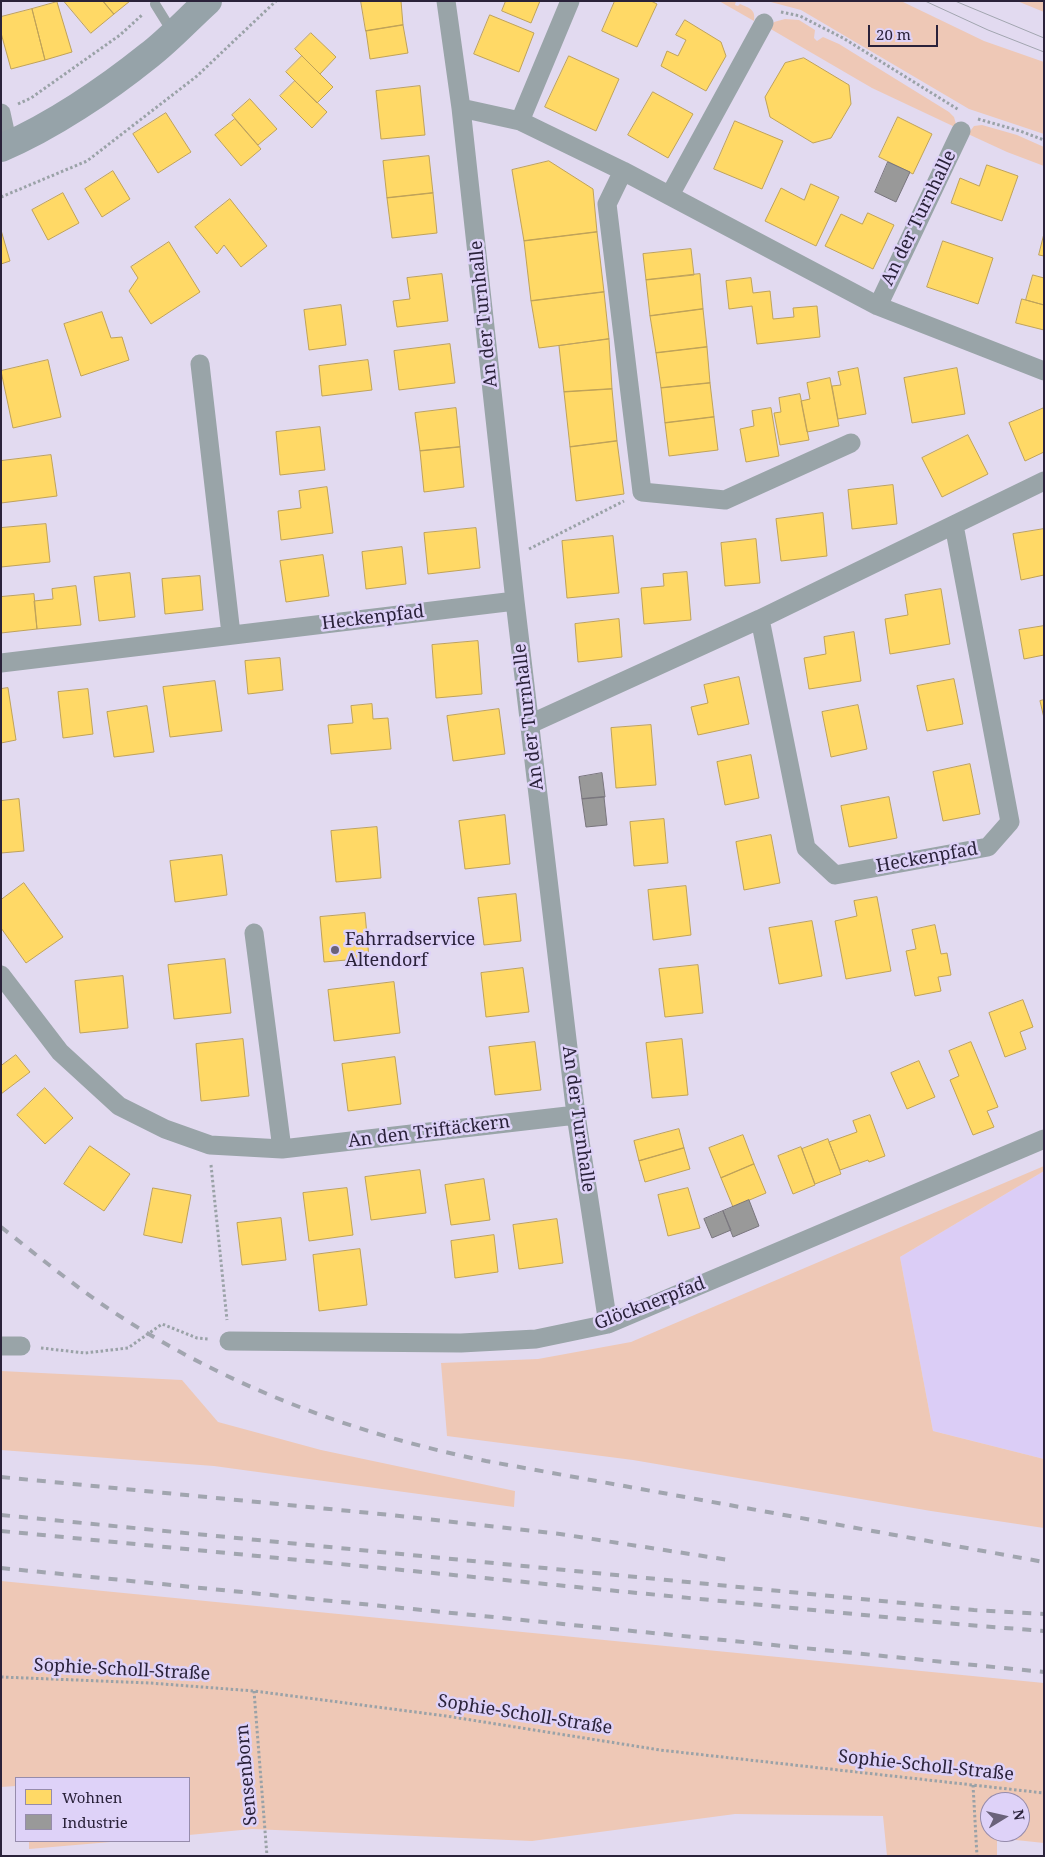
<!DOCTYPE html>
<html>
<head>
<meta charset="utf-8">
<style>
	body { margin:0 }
	#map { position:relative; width:1045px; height:1857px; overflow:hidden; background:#e2daf0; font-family:"Noto Serif",serif }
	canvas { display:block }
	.frame { position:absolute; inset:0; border:2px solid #2a223a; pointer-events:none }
	.legend { position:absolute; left:15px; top:1777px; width:175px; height:65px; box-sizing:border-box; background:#ded2f8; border:1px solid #968cac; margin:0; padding:6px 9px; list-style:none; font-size:15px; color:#2a223a }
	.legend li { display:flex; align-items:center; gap:10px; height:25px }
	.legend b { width:25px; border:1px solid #968cac }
	.north { position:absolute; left:980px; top:1792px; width:50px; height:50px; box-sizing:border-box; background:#ded2f8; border:1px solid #968cac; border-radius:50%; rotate:81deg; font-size:14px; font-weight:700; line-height:20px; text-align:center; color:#2a223a }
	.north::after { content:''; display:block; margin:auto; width:18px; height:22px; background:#6a627a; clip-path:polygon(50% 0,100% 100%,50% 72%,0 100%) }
	.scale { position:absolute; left:868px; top:25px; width:70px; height:22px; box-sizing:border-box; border:2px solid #2a223a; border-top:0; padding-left:6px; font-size:15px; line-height:18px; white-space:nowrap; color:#2a223a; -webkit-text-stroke:4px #ded2f8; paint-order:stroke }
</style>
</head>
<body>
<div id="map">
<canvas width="1045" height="1857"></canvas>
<div class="frame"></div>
<ul class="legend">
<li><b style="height:14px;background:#ffd966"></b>Wohnen</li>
<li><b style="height:14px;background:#999"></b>Industrie</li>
</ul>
<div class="north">N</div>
<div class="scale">20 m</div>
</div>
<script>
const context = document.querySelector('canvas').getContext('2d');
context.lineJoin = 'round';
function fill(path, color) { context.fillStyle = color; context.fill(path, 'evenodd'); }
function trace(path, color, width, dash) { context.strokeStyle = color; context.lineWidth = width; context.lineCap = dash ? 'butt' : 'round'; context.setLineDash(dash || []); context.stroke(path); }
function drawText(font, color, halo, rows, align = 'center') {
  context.font = font + ' "Noto Serif",serif'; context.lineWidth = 5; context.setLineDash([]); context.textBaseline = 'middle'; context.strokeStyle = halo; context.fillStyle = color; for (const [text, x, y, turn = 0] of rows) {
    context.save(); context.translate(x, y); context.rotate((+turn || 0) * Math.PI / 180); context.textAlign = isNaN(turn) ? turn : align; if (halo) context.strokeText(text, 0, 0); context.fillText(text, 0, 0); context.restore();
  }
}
fill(new Path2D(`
	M1044 1171V1459L933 1431 900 1257Z`), '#dbcdf6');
fill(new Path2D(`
	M719 1H736L735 5 738 6 740 4C749 8 756 9 754 21Z
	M767 1H901L984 41 1044 62V134L969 109 801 10Z
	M1017 1H1044V12Z
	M785 19 799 20 815 30 814 38 817 41 823 37 839 44 949 112 954 117 957 128 872 88 769 28 774 22Z
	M982 125 1017 135 1044 147V166L1007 152 968 134 974 126Z
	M1044 1166V1171L900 1257 933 1431 1044 1459V1528L931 1511 633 1460 447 1436 441 1363 538 1359 631 1342Z
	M1 1371 182 1380 218 1422 321 1450 515 1491 514 1507 214 1466 1 1450Z
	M1 1581 1044 1683V1843L997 1838V1856H887L883 1816 735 1814 532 1841 252 1829 189 1835V1778H16V1786L1 1787ZM990 1802H1020V1832H990Z
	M29 1841H122L29 1849Z`), '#eec8b6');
const homes = new Path2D(`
	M64 1H103L114 14 91 33Z
	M103 1H130L114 14Z
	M361 1H401L403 25 366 31Z
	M506 1H540L531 23 502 11Z
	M615 1H651L657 4 637 47 602 31Z
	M57 2 72 52 45 60 32 9Z
	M32 9 45 60 11 69 1 33V17Z
	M490 15 534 33 519 72 474 54Z
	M685 20 721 42 726 56 706 91 661 66 667 51 678 56 686 40 676 35Z
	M403 25 408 53 370 59 366 31Z
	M311 33 336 57 320 74 295 49Z
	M302 56 333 87 317 103 286 72Z
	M569 56 619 79 596 131 545 107Z
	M804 58 849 85 851 104 831 138 813 143 770 117 765 97 785 63Z
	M295 81 327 112 312 128 280 96Z
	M420 86 425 135 381 139 376 91Z
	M653 92 693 114 668 158 628 135Z
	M250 99 277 129 258 145 232 115Z
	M166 113 191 152 158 173 133 134Z
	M898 117 932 134 913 174 879 157Z
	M235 119 261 149 241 166 215 135Z
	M735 121 783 141 762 189 714 169Z
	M429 156 433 193 387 198 383 161Z
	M549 161 593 189 597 232 524 241 512 170Z
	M987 165 1018 176 1002 221 951 203 960 178 979 186Z
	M113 171 130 199 102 217 85 189Z
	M811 184 839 197 816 246 765 221 781 188 804 200Z
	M63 193 79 223 48 240 32 210Z
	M433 193 437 233 392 238 387 198Z
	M230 199 267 246 241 267 224 245 217 254 195 227Z
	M868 213 894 225 873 269 825 246 841 214 862 224Z
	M1 230 10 261 1 264Z
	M597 232 604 292 531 301 524 241Z
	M1044 234V256L1039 255Z
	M943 241 993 258 978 304 927 287Z
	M169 242 200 292 151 324 129 291 138 278 131 267Z
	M691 249 694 275 646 280 643 254Z
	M442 274 448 321 397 327 393 301 410 299 407 278Z
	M700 274 703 309 650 316 646 280Z
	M1033 275 1044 278V305L1026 300Z
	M751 278 753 293 770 291 773 319 794 317 793 308 817 306 820 337 757 344 752 306 729 309 726 281Z
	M604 292 609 339 539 348 531 301Z
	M1022 299 1044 305V330L1016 323Z
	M341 305 346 345 309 350 304 310Z
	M703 309 707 347 656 353 650 316Z
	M102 312 111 338 122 337 129 360 81 376 64 324Z
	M609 339 612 389 564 392 559 346Z
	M450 344 455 383 399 390 394 351Z
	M707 347 710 383 661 388 656 353Z
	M48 360 61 417 13 428 1 371Z
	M368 360 372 390 322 396 319 366Z
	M858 368 866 414 838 419 832 386 841 385 838 372Z
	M957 368 965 414 912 423 904 378Z
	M830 378 839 426 807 432 801 401 810 399 807 383Z
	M710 383 714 417 665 423 661 388Z
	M612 389 617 441 570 447 564 392Z
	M800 394 809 440 780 445 774 413 781 412 779 398Z
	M456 408 460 447 420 451 415 413Z
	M771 408 779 456 746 462 740 429 754 426 752 411Z
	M1044 408V452L1025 461 1009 423Z
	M714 417 718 450 669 456 665 423Z
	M320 427 325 470 280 475 276 432Z
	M968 435 988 474 942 497 922 458Z
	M617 441 624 494 576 501 570 447Z
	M460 447 464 487 424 492 420 451Z
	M51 455 57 496 1 503V461Z
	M893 485 897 524 852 529 848 490Z
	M327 487 333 533 281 540 278 511 301 508 299 491Z
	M823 513 827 556 781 561 776 519Z
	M46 524 50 562 1 567V528Z
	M476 528 480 568 428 574 424 533Z
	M1044 529V575L1021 580 1013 534Z
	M613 536 619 593 567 598 562 541Z
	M756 539 760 583 725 586 721 543Z
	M402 547 406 584 366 589 362 552Z
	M323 555 329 596 286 602 280 561Z
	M687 572 691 620 644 624 641 588 664 586 663 574Z
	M130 573 135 617 99 621 94 577Z
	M200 576 203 610 165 614 162 579Z
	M76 586 81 625 37 629 34 601 53 599 52 589Z
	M941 589 950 644 890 654 885 619 908 615 905 595Z
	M34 594 37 629 1 633V597Z
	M619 619 622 657 578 662 575 624Z
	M1044 626V655L1024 659 1019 630Z
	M854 632 861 681 809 689 804 658 826 654 824 637Z
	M478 641 482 694 436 698 432 645Z
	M280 658 283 690 248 694 245 661Z
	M739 677 749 724 698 735 691 707 708 703 704 685Z
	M954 679 963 724 927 731 917 686Z
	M215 681 222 731 170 737 163 687Z
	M8 688 16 740 1 743V689Z
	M88 689 93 734 63 738 58 692Z
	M1044 700V718L1040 701Z
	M372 704 373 719 388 718 391 749 331 754 328 725 353 723 351 706Z
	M858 705 867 749 831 757 822 712Z
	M147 706 154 752 114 757 107 712Z
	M499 709 505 754 453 761 447 716Z
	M651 725 656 785 616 788 611 728Z
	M751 755 759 798 725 805 717 762Z
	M970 764 980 814 943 821 933 772Z
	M889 797 897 838 849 847 841 806Z
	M19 799 24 851 1 853V801Z
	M505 815 510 864 465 869 459 821Z
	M664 819 668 863 634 866 630 822Z
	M377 827 381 878 336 882 331 831Z
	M771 835 780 883 744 890 736 842Z
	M222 855 227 895 175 902 170 861Z
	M24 883 63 937 26 963 1 928V900Z
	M686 886 691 935 653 940 648 890Z
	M516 894 521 941 484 945 478 898Z
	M877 897 891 971 846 979 835 921 857 916 854 901Z
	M365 913 369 958 324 962 320 917Z
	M812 921 822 976 779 984 769 928Z
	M935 925 941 954 947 953 951 975 938 977 941 991 915 996 906 951 916 949 912 930Z
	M225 959 231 1013 174 1019 168 965Z
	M698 965 703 1013 665 1017 659 969Z
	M523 968 529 1012 486 1017 481 973Z
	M123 976 128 1028 80 1033 75 981Z
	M394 982 400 1033 334 1041 328 990Z
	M1023 1000 1033 1027 1020 1032 1026 1049 1005 1057 989 1013Z
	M243 1039 249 1096 201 1101 196 1044Z
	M682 1039 688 1095 652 1098 646 1043Z
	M535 1042 541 1090 495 1095 489 1047Z
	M971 1042 998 1107 987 1111 994 1127 973 1135 950 1080 959 1076 949 1051Z
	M16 1055 30 1072 1 1094V1066Z
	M395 1057 401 1104 348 1111 342 1064Z
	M919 1061 935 1097 907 1109 891 1073Z
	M45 1088 73 1118 45 1144 17 1115Z
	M870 1115 885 1156 869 1162 868 1160 840 1170 829 1142 857 1132 853 1121Z
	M679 1129 684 1148 639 1161 634 1141Z
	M743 1135 754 1164 721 1178 709 1148Z
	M828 1139 841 1174 815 1184 802 1149Z
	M90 1146 130 1174 104 1211 64 1184Z
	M801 1147 815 1185 793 1194 778 1156Z
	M684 1148 690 1169 645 1182 639 1161Z
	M754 1164 766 1193 733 1207 721 1178Z
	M420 1170 426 1213 371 1220 365 1177Z
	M484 1179 490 1220 451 1225 445 1185Z
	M153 1188 191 1195 182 1243 144 1235Z
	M347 1188 353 1235 309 1241 303 1193Z
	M688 1188 700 1228 668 1236 658 1195Z
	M281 1218 286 1260 242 1265 237 1223Z
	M557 1219 563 1263 519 1269 513 1225Z
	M494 1235 498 1272 455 1278 451 1241Z
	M360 1249 367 1305 319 1311 313 1255Z`);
fill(homes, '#ffd966');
trace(homes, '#bfa259', 1);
const industry = new Path2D(`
	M888 162 910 172 896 202 875 192Z
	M602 773 605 797 582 799 579 777Z
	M604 797 607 825 586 827 582 799Z
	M749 1200 759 1226 733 1237 723 1211Z
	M723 1211 731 1230 712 1238 704 1219Z`);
fill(industry, '#999');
trace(industry, '#78757c', 1);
trace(new Path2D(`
	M781 12 800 16 843 38 959 110
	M18 104 31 98 120 35 142 15
	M978 119 1020 131 1044 140
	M1 197 87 161 197 76 276 1
	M529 549 624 501
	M211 1165 227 1320
	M41 1348 85 1353 128 1348 162 1324 197 1338 208 1339
	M1 1677 150 1683 254 1691 446 1716 660 1750 1044 1793
	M254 1691 267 1856
	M973 1785 977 1856`), '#9aa2a7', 3, [2.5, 2.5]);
trace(new Path2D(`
	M155 4 173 33`), '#99a4a8', 10);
trace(new Path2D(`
	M446 1 461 108 515 601 576 1115 608 1324
	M461 108 520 121 623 171 878 306 1044 371
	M1 113 8 145
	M520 121 570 1
	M623 171 607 204 642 492 725 500 851 443
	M670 195 764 23
	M878 306 961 131
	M200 364 231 634
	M760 619 806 848 835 875 988 847 1010 822 954 525
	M1 663 515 601
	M530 724 760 619 1044 481
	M254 933 282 1149
	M1 975 60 1052 119 1106 165 1129 210 1145 282 1149 576 1115
	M229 1341 461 1343 536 1339 608 1324 1044 1139
	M1 1346H21`), '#99a4a8', 19);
trace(new Path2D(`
	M1 148C51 127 107 89 148 56 169 40 188 19 208 1`), '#96a3a9', 28);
trace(new Path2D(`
	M925 1 988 30 1044 52
	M955 1 1044 38`), '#a1a5af', 1);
trace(new Path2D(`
	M1 1227C43 1260 84 1294 129 1322 239 1391 359 1435 486 1461L1044 1562
	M1 1477 391 1515 560 1534 729 1560
	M1 1515 974 1610 1044 1614
	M1 1531 967 1625 1044 1631
	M1 1568 1044 1672`), '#a1a5af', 4, [9, 9]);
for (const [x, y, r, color] of [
	[335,950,5,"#6a627a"]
]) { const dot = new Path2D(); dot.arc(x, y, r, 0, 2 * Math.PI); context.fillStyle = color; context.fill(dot); trace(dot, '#ded2f8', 2); }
drawText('18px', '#2a223a', '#ded2f8', [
	["An der Turnhalle",919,218,-64],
	["An der Turnhalle",484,314,-96],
	["Heckenpfad",373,618,-7],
	["An der Turnhalle",529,717,-97],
	["Heckenpfad",927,858,-10],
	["An der Turnhalle",578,1119,82],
	["An den Triftäckern",429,1132,-7],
	["Glöcknerpfad",650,1304,-21],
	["Sophie-Scholl-Straße",122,1670,3],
	["Sophie-Scholl-Straße",525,1715,9],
	["Sophie-Scholl-Straße",926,1766,6],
	["Sensenborn",247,1775,-95]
]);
drawText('18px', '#2a223a', '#ded2f8', [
	["Fahrradservice",345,940],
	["Altendorf",345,961]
], 'left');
</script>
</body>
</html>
